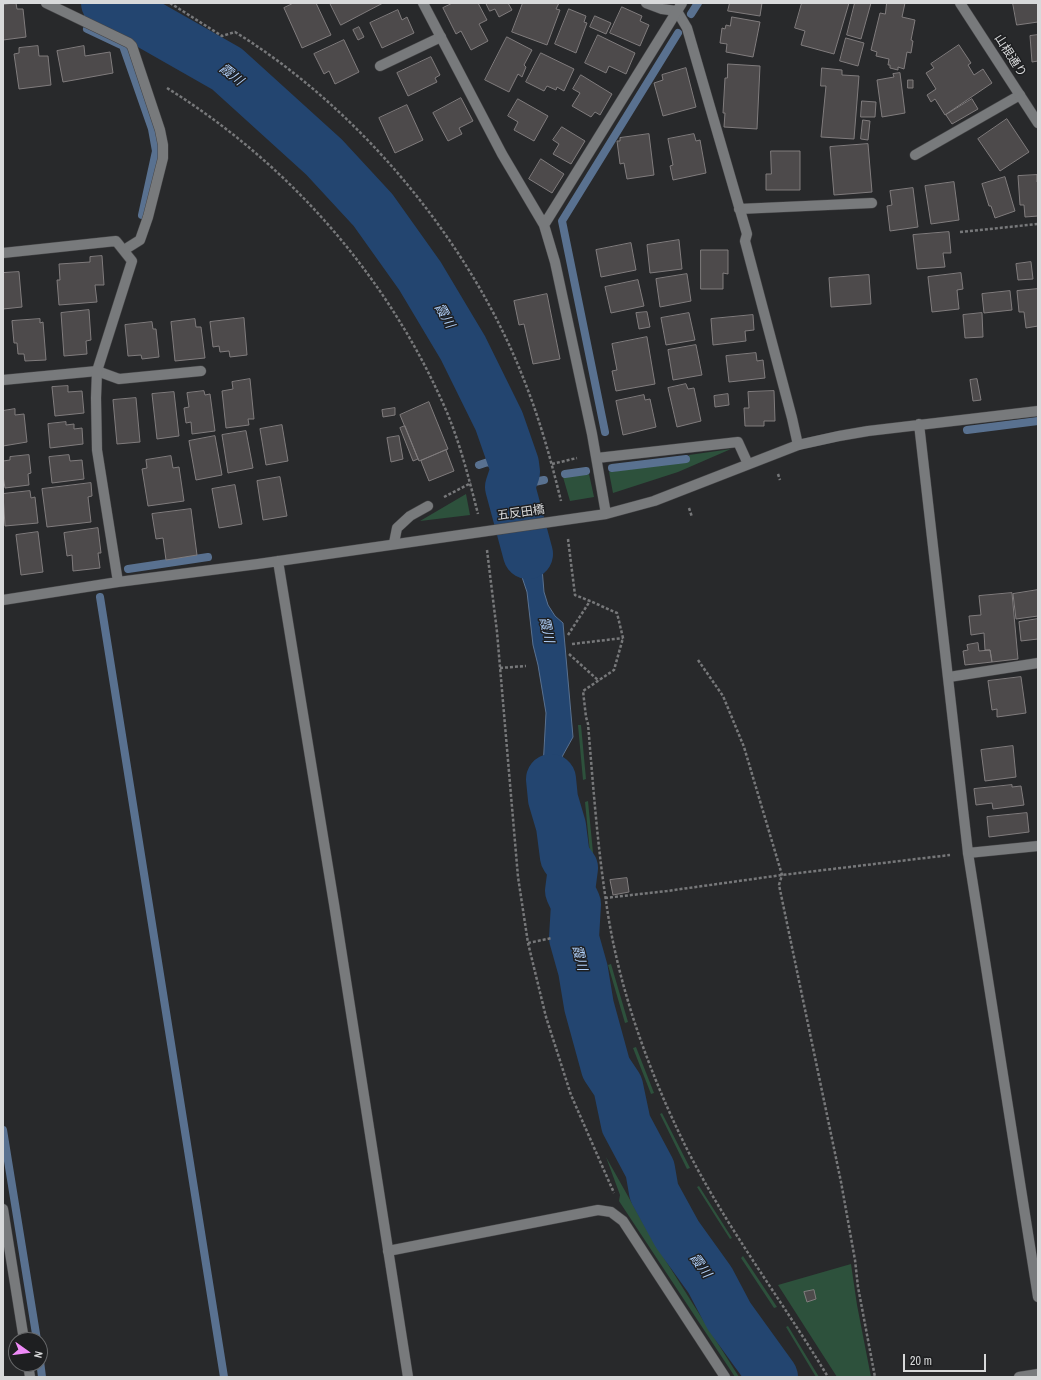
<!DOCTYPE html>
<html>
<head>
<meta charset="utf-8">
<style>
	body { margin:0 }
	#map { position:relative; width:1041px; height:1380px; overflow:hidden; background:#28292b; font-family:"Archivo Narrow",sans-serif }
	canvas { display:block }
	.frame { position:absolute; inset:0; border:4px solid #d8d9da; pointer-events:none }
	.north { position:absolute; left:8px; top:1332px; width:40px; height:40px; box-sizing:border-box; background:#1e1f21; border:1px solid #68696b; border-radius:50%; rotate:104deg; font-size:11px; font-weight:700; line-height:16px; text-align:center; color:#d8d9da }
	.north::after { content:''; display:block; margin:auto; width:14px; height:18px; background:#ef8bf7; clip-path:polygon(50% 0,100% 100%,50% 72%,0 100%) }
	.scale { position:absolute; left:903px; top:1354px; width:83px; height:18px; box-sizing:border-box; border:2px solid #d8d9da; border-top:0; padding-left:5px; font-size:12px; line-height:14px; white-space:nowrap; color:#d8d9da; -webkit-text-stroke:3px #1e1f21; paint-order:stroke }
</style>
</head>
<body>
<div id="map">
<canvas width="1041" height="1380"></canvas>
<div class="frame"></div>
<div class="north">N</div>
<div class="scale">20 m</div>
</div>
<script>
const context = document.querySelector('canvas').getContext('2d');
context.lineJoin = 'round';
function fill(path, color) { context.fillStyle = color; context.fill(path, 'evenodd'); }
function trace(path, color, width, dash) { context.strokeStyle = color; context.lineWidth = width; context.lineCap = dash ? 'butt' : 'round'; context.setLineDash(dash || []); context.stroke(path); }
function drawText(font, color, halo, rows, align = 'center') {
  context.font = font + ' "Archivo Narrow","Noto Sans JP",sans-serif'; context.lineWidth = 3; context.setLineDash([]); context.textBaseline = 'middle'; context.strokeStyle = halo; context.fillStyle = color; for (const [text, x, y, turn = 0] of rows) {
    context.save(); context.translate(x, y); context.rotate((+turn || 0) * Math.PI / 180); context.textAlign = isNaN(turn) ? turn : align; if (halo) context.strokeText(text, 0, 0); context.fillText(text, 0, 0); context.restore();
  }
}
fill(new Path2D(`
	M731 449 678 472 613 493 609 472 689 461V455Z
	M589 474 594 497 570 501 563 477Z
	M466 494 470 515 420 521Z
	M578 725H581L586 779 583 780Z
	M588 801 594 863H591L585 802Z
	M611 964 628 1022 625 1023 608 965Z
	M636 1047 654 1093 651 1094 633 1048Z
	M662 1113 690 1168 687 1169 660 1114Z
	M606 1157 652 1239 739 1377H735L619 1201 620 1195Z
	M699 1186 732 1238 730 1239 697 1187Z
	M743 1256 777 1307 774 1308 741 1258Z
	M851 1264 857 1305 871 1377H837L778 1285Z
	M788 1326 819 1377H816L786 1327Z`), '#2d513c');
const water = new Path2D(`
	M510 487 525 520 537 541 538 552 542 568 544 592 548 605 555 616 563 623 573 737 563 755 557 770V789L566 822 568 833 564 847 559 839 553 834 547 812 543 768 546 713 538 665 533 645 527 592 521 574V560L512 534 508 497Z`);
fill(water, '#234570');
trace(water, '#597190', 1);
fill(new Path2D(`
	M521 505 526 519 535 534 511 538 507 506Z`), '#28292b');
trace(new Path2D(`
	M691 14 698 3
	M87 18 95 3
	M148 24 149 3
	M87 29 123 46 152 129 156 151 142 215
	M967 430 1038 421
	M605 432 562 221 678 33
	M479 465 488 462 498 467 503 483 510 487 544 480
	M612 468 686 459
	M565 474 586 471
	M128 569 208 557
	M100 597 224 1377
	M3 1130 37 1340
	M40 1361 42 1377`), '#597190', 8);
trace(new Path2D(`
	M106 3 148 24 227 69 324 157 373 210 420 276 463 348 499 421 514 464 515 472 510 487 528 554
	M551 779 553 799 561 826 565 857 573 868 570 891 576 904 574 938 583 970 589 1006 606 1068 618 1086 626 1124 650 1169 654 1192 677 1234 710 1280 729 1316 773 1377`), '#234570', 50);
const building = new Path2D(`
	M16 3 17 9H23L26 37 3 40V5Z
	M294 3H316L331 35 302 48 284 8Z
	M330 3H383L341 25Z
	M453 3H478L487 20 479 24 488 41 471 50 461 31 456 34 443 8Z
	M486 3H508L512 10 499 17 495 9 490 11Z
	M523 3H559L556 9 560 10 547 45 512 32Z
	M730 3H762L760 16 728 11Z
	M802 3H849L834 54 801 45 805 31 795 28Z
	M855 3H871L861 39 847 35Z
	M887 3H905L902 17 915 20 911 40 913 41 911 53 907 52 904 69 898 67V70L890 68V65H888L889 59 876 56 877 52 871 50 880 13 885 14Z
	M1013 3H1038V22L1017 25Z
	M622 7 642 16 640 21 649 25 640 46 610 33Z
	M569 9 586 16 584 22 587 23 576 53 555 44Z
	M398 10 402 20 407 17 414 33 382 48 370 23Z
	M595 16 611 23 606 34 590 27Z
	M732 17 760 22 753 57 726 52 727 44 720 43 722 28 725 29 726 25 730 26Z
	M359 27 364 37 358 40 353 30Z
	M598 35 635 53 626 74 609 66 606 73 585 63Z
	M1038 35V61L1032 62 1030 36Z
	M507 37 532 50 524 65 526 67 522 77 518 74 509 92 485 80Z
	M846 38 864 43 858 66 840 61Z
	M344 40 359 72 335 84 329 71 324 74 314 54Z
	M959 45 971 63 968 65 974 75 983 69 992 83 945 115 935 99 931 102 927 95 936 89 926 73 934 68 931 64Z
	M38 46 39 56H48L51 85 19 89 14 54 19 53V48Z
	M84 46 85 56 110 52 113 73 63 82 57 51Z
	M541 53 574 69 564 91 557 87 556 90 547 86 544 91 526 82Z
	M431 57 440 75 435 78 437 82 408 96 397 73Z
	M728 64 760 66 757 129 724 127 725 113H723L725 78H727Z
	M686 68 696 107 663 116 654 83 663 80 662 75Z
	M822 68 842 70V75L859 76 854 139 821 137 826 86H821Z
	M900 73 905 113 882 117 877 80 894 77 893 74Z
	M581 75 612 94 600 115 595 112 591 117 572 106 580 93 573 89Z
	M908 80H913V88H908Z
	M461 98 473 121 459 128 462 134 448 141 433 113Z
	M518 99 548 116 534 141 514 130 518 122 508 116Z
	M972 99 978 109 952 124 946 115Z
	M862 101 876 102 875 117H861Z
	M407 105 423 140 395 153 379 118Z
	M1007 119 1029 152 1000 171 978 139Z
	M863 120 870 121 868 140 861 139Z
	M562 127 585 141 571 164 553 154 559 144 553 140Z
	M649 134 654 175 627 179 624 163 620 164 617 141H620V138Z
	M694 134 696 141 700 140 706 173 673 180 670 166 673 165 668 139Z
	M868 144 872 192 834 195 830 147Z
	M771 151H800V190H766V174H771Z
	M541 159 564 174 552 193 529 179Z
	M1037 175V182L1038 181V216L1025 217 1024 205H1020L1018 176Z
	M1005 177 1015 211 995 218 991 206H989L982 184Z
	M954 182 959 220 931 224 925 186Z
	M913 188 918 227 890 231 887 206 892 205 890 191Z
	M949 232 951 253H943L945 267 917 269 913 235Z
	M679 240 682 269 650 273 647 245Z
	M631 243 636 270 601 277 596 250Z
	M701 250H728V274L723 273V289H701Z
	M102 256 104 285H95L97 302 59 305 57 280H60L59 264 90 262V257Z
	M1031 262 1033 279 1018 280 1016 264Z
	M19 272 22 307 3 309V273Z
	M961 273 963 289 957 290 959 309 932 312 928 277Z
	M687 274 691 301 660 307 656 279Z
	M869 275 871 304 831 307 829 278Z
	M638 280 644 306 611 313 605 287Z
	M1038 289V326L1026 328 1024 312H1019L1017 291Z
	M1010 291 1012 310 984 313 982 294Z
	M547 294 560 359 533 364 524 324 519 325 514 301Z
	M89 310 91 340 86 341 87 354 64 356 61 313Z
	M647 312 650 327 639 329 636 313Z
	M689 313 695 340 666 345 661 318Z
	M982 313 983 337 965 338 963 315Z
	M753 315 754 330 745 331 746 341 713 345 711 319Z
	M244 318 247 355 230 357 229 351 220 352 219 346 213 347 210 322Z
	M40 319V323L43 322 46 360 25 361 24 354H18L17 343H14L12 321Z
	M195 319 196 327H201L205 358 175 361 171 322Z
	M152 322 153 329H156L159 357 142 359 141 355 128 356 125 325Z
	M647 337 655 384 616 391 612 371 617 370 612 344Z
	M696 345 702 375 673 380 668 350Z
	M756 353 757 361 763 360 765 378 729 382 726 356Z
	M250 379 254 419H248L249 425 226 428 222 391 233 389 232 382Z
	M977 379 981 400 973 401 970 380Z
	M686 384 688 389 694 388 701 421 677 427 668 388Z
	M68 386V392L82 391 84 413 55 416 52 387Z
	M204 391 205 395 210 394 215 431 192 434 191 422 186 423 184 408 189 407 187 393Z
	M774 391 775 421H764V426H745L744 408H749L748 392Z
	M174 392 179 436 157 439 152 394Z
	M728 394 729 405 715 407 714 396Z
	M644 395 645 400 650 399 656 427 623 435 616 401Z
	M136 398 140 442 117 444 113 400Z
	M429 402 448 449 419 461 400 415Z
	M395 408V415L383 417 382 410Z
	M15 409V415L24 414 27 442 3 446V411Z
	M66 422V425L74 424V429L82 428 83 444 50 448 48 424Z
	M282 425 288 461 266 465 260 429Z
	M405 426 418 459 413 461 400 428Z
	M246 431 253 468 228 473 222 435Z
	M215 436 222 475 196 480 189 441Z
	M399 436 403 459 391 462 387 438Z
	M446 450 454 471 429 481 421 461Z
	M29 455 31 473 28 474 29 485 5 488 3 476V461L10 460V457Z
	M69 455 70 461 82 460 84 479 52 483 49 457Z
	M171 456 173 468 179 467 184 501 148 506 142 469 147 468 146 460Z
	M280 477 287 516 263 520 257 481Z
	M91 483 92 496 88 497 91 522 47 527 42 489Z
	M235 485 242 524 219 528 212 489Z
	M30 491 31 498 35 497 38 523 5 526 3 494Z
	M191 509 197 555 166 560 163 538 156 539 152 514Z
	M98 528 101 553H98L100 568 73 571 72 555 67 556 64 533Z
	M38 532 43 572 21 575 16 535Z
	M1038 590V616L1016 619 1013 594Z
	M1012 593 1018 659 992 662 990 650H985L984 633 971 635 969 616 981 615 979 596Z
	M1038 619V639L1021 641 1019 622Z
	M978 643 979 651 990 650 992 662 965 665 963 651 968 650 967 645Z
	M1021 677 1026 713 997 717V709L992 710 988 681Z
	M1013 746 1016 777 985 781 981 750Z
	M1012 785V787L1021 786 1024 805 993 809 992 803 976 805 974 789Z
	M1027 813 1029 832 989 837 987 817Z
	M627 878 629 892 613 895 610 880Z
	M814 1290 816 1299 807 1302 804 1292Z`);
fill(building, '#4d4a4b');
trace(building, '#807c7d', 1);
const service = new Path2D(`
	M46 3 129 43 132 46 160 130 163 145V158L148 217 140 240 124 250
	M646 3 662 9 677 11 687 28 747 234 745 241 792 418 798 445
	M380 66 441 37
	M915 155 1020 95
	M739 209 872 203
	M3 380 97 371 119 379 201 371
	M597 458 738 442 748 464
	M394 543 397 528 410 516 428 506
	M949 677 1038 663
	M968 853 1038 1297
	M388 1251 598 1210 611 1212 623 1221 725 1377`);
const minor = new Path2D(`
	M423 3 502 154 544 225 555 262 592 434 606 514
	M544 225 682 3
	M3 253 116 241 132 261 97 371 96 398 97 450 118 582
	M919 424 968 853 1038 846
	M278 561 334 904 408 1377
	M3 600 118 582 258 564 606 514 654 501 798 445 839 436 868 431 1038 411
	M3 1209 24 1340
	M28 1364 30 1377
	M1019 1377 1038 1374`);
const tertiary = new Path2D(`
	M960 3 1038 123`);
trace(service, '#454547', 11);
trace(minor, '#454547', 11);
trace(tertiary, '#454547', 11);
trace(new Path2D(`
	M170 3 222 36 235 32C360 109 471 243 524 380 540 420 551 460 561 501
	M167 88C286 162 383 271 441 399 458 435 468 475 478 514
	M960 232 1038 224
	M552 464 577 458
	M778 474 780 480
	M444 497 471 483
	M689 508 692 517
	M568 539 575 595 590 601 617 613 623 638 614 670 583 691 586 717 588 724C593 783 597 842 606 901 617 982 646 1064 681 1137 722 1222 780 1297 828 1377
	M487 550 497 632 518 877 528 943 546 1017 571 1095 614 1193
	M568 635 590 601
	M572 644 623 638
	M569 654 599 681
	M698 660 723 696 744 747 782 875 779 885 841 1182 855 1260 858 1287 875 1377
	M500 668 526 666
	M605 898 667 891 782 875 950 855
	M528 943 552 938`), '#77787a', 2.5, [3, 2]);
trace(service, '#787a7c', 10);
trace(minor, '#787a7c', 10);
trace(tertiary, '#787a7c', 10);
drawText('12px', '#d8d9da', '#1e1f21', [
	["山根通り",1010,56,57],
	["五反田橋",521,513,-8]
]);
drawText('italic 13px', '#b1d1fb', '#1e1f21', [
	["霞川",231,75,38],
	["霞川",444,316,60],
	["霞川",546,630,77],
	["霞川",579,958,76],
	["霞川",700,1266,54]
]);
</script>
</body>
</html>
